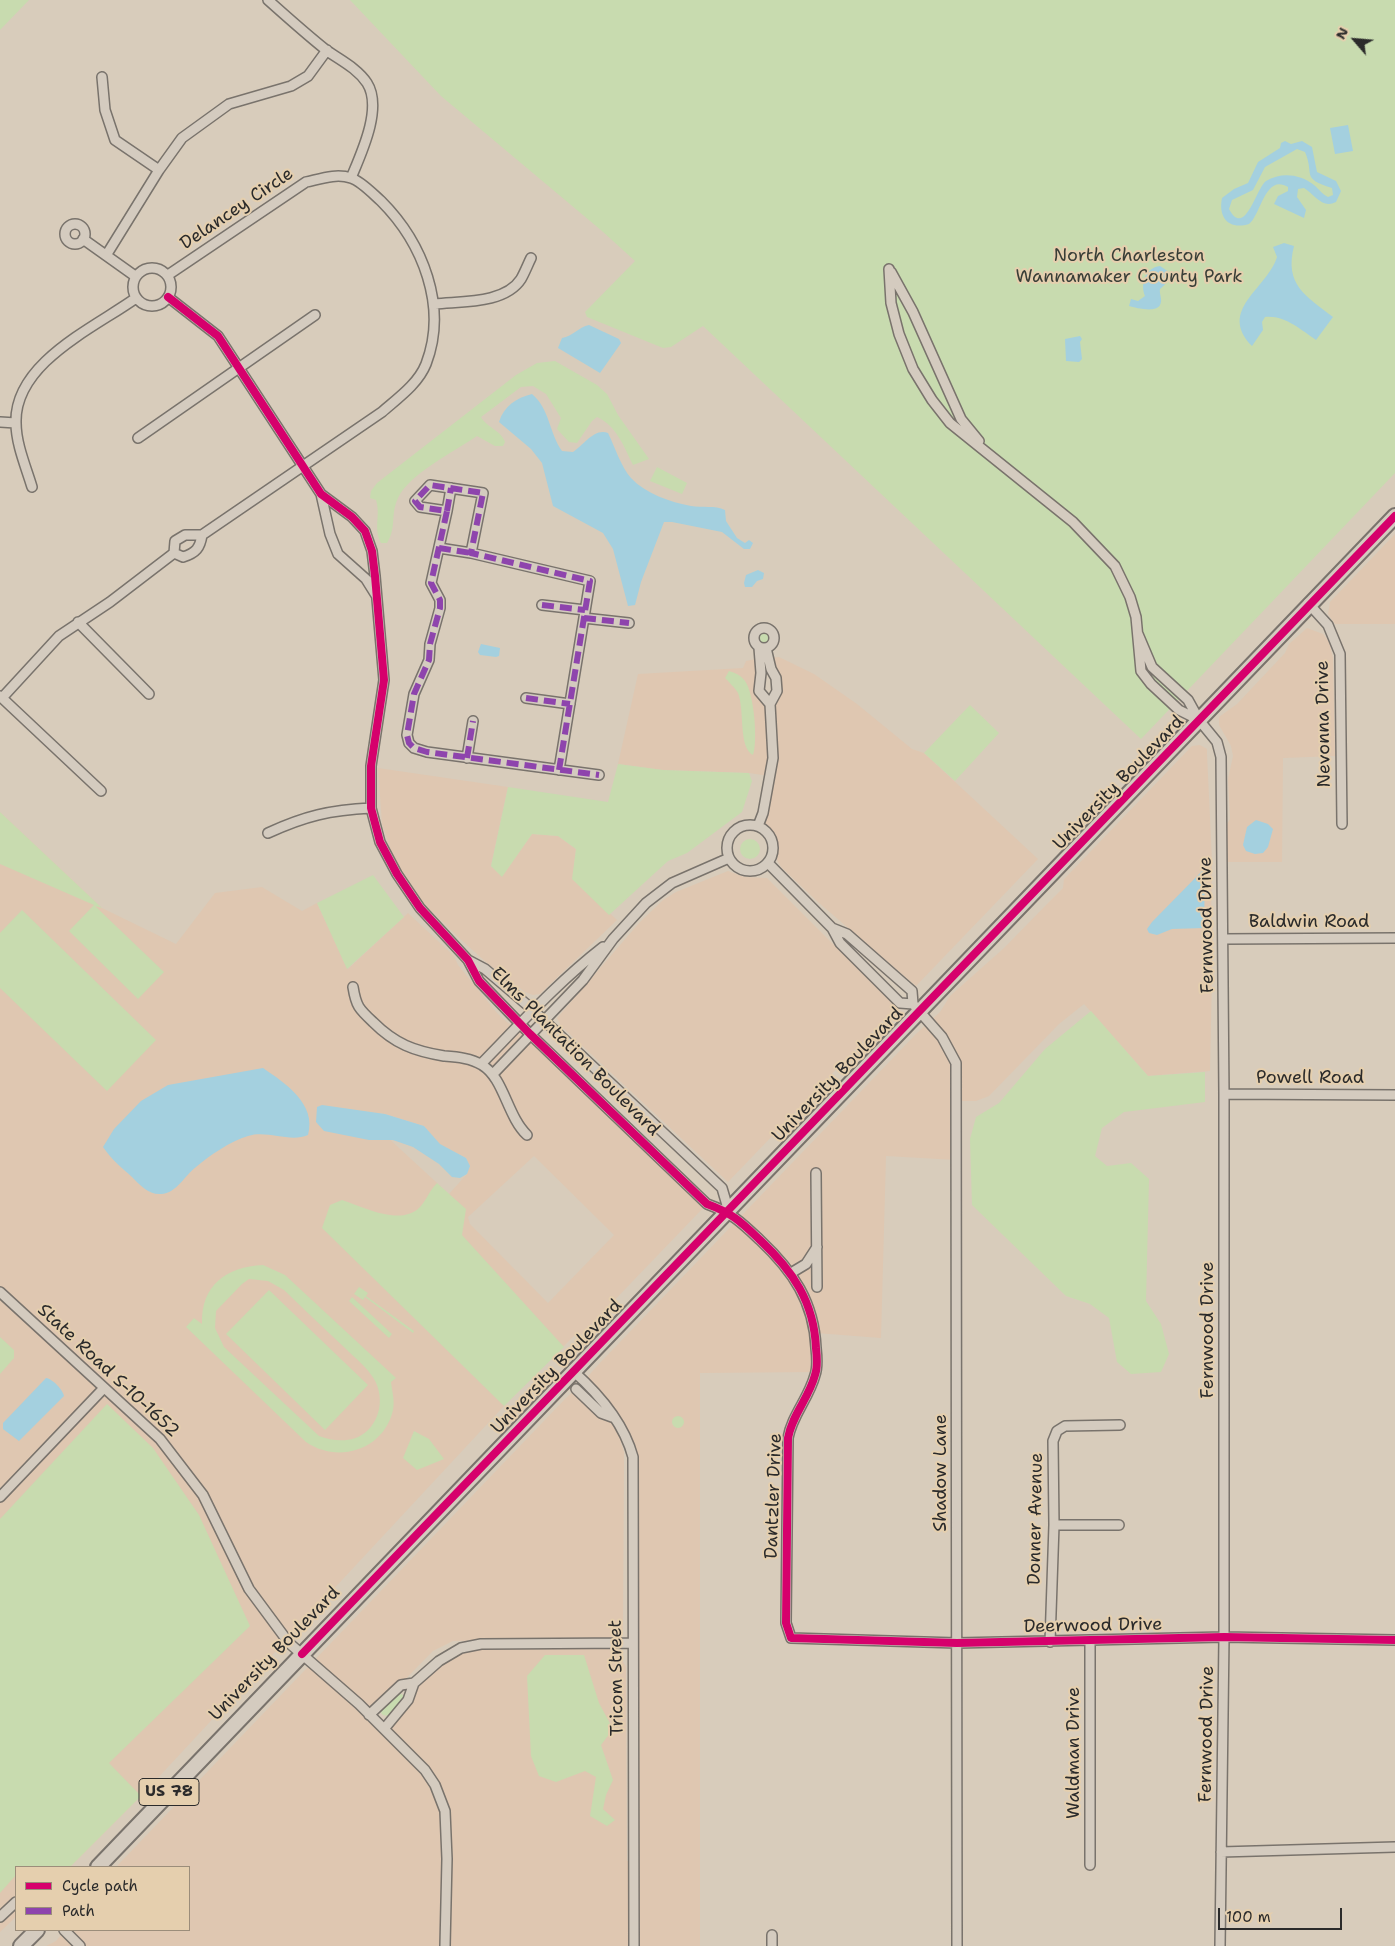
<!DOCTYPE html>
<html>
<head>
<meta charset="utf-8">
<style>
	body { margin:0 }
	#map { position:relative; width:1395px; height:1946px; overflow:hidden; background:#d8ccbb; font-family:"Shantell Sans",sans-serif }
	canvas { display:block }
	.legend { position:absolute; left:15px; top:1866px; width:175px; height:65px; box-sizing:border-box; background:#e5cfae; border:1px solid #9b8d7a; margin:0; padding:6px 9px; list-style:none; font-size:15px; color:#2b2b2b }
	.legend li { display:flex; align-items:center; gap:10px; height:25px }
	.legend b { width:25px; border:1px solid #9b8d7a }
	.north { position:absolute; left:1330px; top:15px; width:50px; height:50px; -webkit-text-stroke:4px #e5cfae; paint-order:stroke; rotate:297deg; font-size:14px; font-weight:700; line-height:20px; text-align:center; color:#2b2b2b }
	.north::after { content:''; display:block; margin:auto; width:18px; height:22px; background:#2b2b2b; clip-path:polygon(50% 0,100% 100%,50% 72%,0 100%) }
	.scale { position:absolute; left:1218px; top:1908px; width:124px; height:22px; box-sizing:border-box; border:2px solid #2b2b2b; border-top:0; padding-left:6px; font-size:15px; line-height:18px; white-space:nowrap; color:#2b2b2b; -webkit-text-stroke:4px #e5cfae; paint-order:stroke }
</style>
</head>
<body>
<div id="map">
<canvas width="1395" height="1946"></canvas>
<ul class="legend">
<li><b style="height:6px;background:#d6006c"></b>Cycle path</li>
<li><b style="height:6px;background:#8e44ad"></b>Path</li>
</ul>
<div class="north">N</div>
<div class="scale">100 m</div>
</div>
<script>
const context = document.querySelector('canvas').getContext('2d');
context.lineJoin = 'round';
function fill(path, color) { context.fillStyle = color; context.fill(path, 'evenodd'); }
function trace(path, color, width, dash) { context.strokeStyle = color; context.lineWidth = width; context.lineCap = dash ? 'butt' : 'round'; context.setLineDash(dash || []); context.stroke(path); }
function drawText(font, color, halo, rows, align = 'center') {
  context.font = font + ' "Shantell Sans",sans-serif'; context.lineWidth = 4; context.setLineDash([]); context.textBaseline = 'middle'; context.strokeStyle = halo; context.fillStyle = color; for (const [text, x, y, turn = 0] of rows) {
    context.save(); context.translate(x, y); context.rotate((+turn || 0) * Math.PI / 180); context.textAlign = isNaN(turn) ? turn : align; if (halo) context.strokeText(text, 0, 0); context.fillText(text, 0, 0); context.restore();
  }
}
fill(new Path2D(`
	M1395 534V624H1335L1328 614 1330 602Z
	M1307 628 1323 634 1329 642 1333 658 1335 756 1283 758 1282 862H1225L1227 824 1230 819 1228 779 1233 756 1231 746 1219 725V717L1237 704 1285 653 1289 644Z
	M779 657 814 674 857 704 912 749 924 753 1038 859 916 986 819 903 781 867 777 860 778 845 774 835 766 825 760 822 769 776 749 773 663 770 618 764 638 674 743 668 746 661 761 658 758 685 770 704 777 691 769 658Z
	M1200 745 1207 749V754L1212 861 1211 922 1213 927 1210 1071 1148 1076 1084 1004 1059 1024 989 1096 976 1101H957L956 1160 886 1156 881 1338 816 1333V1372L700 1373V1946H46L56 1941 65 1930H189V1867H116L566 1398 576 1389 601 1413 584 1381 597 1366 916 1034 940 1012 950 996 1004 948 1047 904 1063 888 1064 879 1068 875 1192 746ZM626 1437 634 1482 635 1861H627L626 1667 620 1656 616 1653 615 1643 461 1648 414 1683 384 1729 370 1715 433 1651 453 1641 608 1639 614 1638 623 1630 624 1452 621 1443Z
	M378 768 508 787 491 866 502 876 532 834 558 836 576 849 573 879 617 920 540 994 533 995 525 992 487 963 458 937 420 900 405 878 391 851 382 824Z
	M0 812 102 908 176 944 215 893 262 887 302 911 317 903 348 969 408 913 454 956 458 965 497 1013 508 1023 530 1034 707 1204 581 1335 578 1332 504 1406 141 1796 70 1867H16V1917L0 1932ZM360 1112 385 1114 424 1126 440 1145 466 1158 470 1166 467 1174 449 1194ZM534 1156 614 1235 548 1303 470 1224 468 1217Z
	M728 871 744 877 767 878 896 1007 728 1182 561 1026 557 1018 639 923 663 900 676 892Z`), '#dfc7b1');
fill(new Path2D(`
	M0 0H29L0 30Z
	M350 0H1395V473L1141 739 703 326 671 347 663 348 587 317 585 312 635 261 602 231 441 96Z
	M555 361 597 385 607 394 618 415 649 459 633 465C624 447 617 426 597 417L592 421 577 443 569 442 557 429 561 418 546 394 533 386 521 387 481 417C487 428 501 430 505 442L503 446H495L477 436C455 451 409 474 398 498 390 515 397 527 387 543H381C373 526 381 517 376 500L370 498 371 491 377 483 516 375 537 363Z
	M657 467 687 483 682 494 650 481Z
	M758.5 638a5.5 5.5 0 1 1 11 0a5.5 5.5 0 1 1-11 0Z
	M729 671C735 673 741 675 745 681 754 693 758 741 753 755 738 747 745 711 738 693 735 688 729 682 725 678Z
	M970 705 999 733 955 781 924 753Z
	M618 764 663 770 749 773 752 781 742 812 687 853 668 861 609 915 572 879 576 849 558 836 532 834 502 877 491 866 508 787 608 802Z
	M0 812 102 908 95 906 164 972 138 999 69 931 94 905 0 864Z
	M740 849a10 10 0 1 1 20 0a10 10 0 1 1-20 0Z
	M373 875 404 917 347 969 317 903Z
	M22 910 156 1040 107 1091 0 988V933Z
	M1091 1011 1148 1076 1205 1072V1102L1124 1112 1102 1128 1095 1156 1107 1166 1131 1163 1149 1179 1146 1301 1161 1324 1169 1354 1161 1372 1131 1374 1117 1362 1109 1318 1090 1304 1066 1296 972 1205 970 1139 976 1117 999 1103 1045 1049Z
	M437 1183 466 1209 462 1235 564 1347 504 1406 322 1228 330 1205 342 1200C363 1207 400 1226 419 1208 425 1203 429 1191 437 1183Z
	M263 1265 285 1275 396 1378 391 1382C392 1391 395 1401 393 1410 384 1450 338 1464 306 1442L186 1327 194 1318 202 1324C201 1285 226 1267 263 1265ZM249 1279 268 1281 284 1290C304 1309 324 1329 345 1348 355 1358 367 1367 374 1379 384 1396 381 1418 367 1431 354 1443 335 1442 319 1436L224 1347 215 1328 216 1311 242 1284Z
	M359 1287 368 1293 366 1296 414 1331 413 1333 365 1297 363 1300 354 1294Z
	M269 1290 368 1385 325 1430 226 1334Z
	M352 1297 392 1334 389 1338 349 1301Z
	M0 1337 14 1350V1358L0 1374Z
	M107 1404 153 1448 199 1515 250 1626 109 1763 141 1796 70 1867H16V1875L0 1893V1519Z
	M672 1422a6 6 0 1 1 12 0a6 6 0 1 1-12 0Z
	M414 1431 429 1439 444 1459 417 1470 403 1458Z
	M545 1655H584L599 1703 613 1729 601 1745 613 1780 606 1795 603 1809 615 1820 607 1826 590 1816 596 1777 585 1771 556 1782 539 1776 531 1756 527 1676Z
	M400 1693 404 1696V1700L389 1716 383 1715 381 1713 383 1708Z`), '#c8dbaf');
fill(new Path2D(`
	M1348 125 1353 151 1335 154 1330 128Z
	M1285 141 1291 144 1302 141 1312 147 1317 172 1336 181 1341 191 1336 202C1322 209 1315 195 1304 188L1298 189 1297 197 1306 210 1304 218 1274 204 1278 196 1288 191V187C1265 173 1261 215 1249 224 1229 230 1218 218 1222 198L1234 189 1248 183 1258 162 1280 148 1281 143ZM1297 149 1305 152C1315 175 1300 178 1332 188L1333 195 1328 197C1322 194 1319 189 1314 185 1300 174 1281 172 1266 181 1256 188 1245 239 1229 209L1232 200 1253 190 1265 167Z
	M1284 243 1294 246C1284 285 1306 296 1333 317L1316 340C1301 330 1285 315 1265 317L1262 322 1263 330 1252 346C1217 310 1267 289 1277 257L1273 247Z
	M1160 266 1169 272C1169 281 1167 283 1160 289 1159 294 1163 300 1160 305 1156 313 1136 308 1129 306L1131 299 1138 301 1145 296C1140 284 1145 268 1160 266Z
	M589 325 619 339 621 343 600 373 558 348 562 338C573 336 579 327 589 325Z
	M1080 336 1082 339 1080 342 1082 359 1079 362 1066 361 1065 339Z
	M532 394C550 409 549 433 562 451L573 452C584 445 594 428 608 433 615 447 621 467 631 478 646 494 670 502 691 506 702 508 715 505 725 510L726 521 737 538 745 543 749 540 753 543 750 549H744L722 532 672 522H664L641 582 635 605 628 606 613 549 603 533 553 506 542 463 531 449 499 422C504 406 516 398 532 394Z
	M758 570 764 573 763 579 757 581 752 587H745L744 583 746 575Z
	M481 644 500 648 499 656 496 657 480 655 478 652Z
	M1256 820 1268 824 1273 829 1268 847 1263 853 1255 854 1246 851 1243 845 1247 827Z
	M1205 868 1204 928 1172 929 1157 935 1149 933 1147 929 1152 922Z
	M263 1068C285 1083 317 1104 308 1135 290 1143 268 1130 248 1136 231 1141 210 1155 196 1167 184 1176 177 1193 161 1194 149 1195 140 1185 132 1177 122 1168 111 1159 103 1147L114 1129 141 1101 168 1085Z
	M322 1105 385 1114 424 1126 440 1144 466 1158 470 1166 467 1174 460 1178 452 1177 439 1164 413 1147 393 1140H369L324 1131 316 1122 317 1107Z
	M46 1378C53 1379 63 1390 64 1396L19 1441 3 1429V1423Z`), '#a4d0df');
const minor = new Path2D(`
	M268 0C287 17 306 34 326 50 340 60 357 68 367 83 383 108 361 154 351 178
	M102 77 105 110 115 140 159 170
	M65 234a10 10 0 1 1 20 0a10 10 0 1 1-20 0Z
	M83 239 135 276
	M107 254 159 170 182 138 229 104 291 86 308 76 327 50
	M133 287a19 19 0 1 1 38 0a19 19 0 1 1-38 0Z
	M889 269 891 303 899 334 913 369 932 400 950 423 1073 522 1115 566 1130 597 1136 617 1141 671 1151 684 1179 710 1199 720
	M891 272 913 312 961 419 979 441
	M168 275 306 182C320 179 336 173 351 178 361 181 373 194 381 201 423 243 448 307 426 364 418 384 398 398 382 412L202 535
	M168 297 218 336 321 494 352 517 365 531 372 551 375 576 384 680 371 766V808L380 842 397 874 420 908 468 960 479 981 530 1034 707 1204C732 1213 741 1222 760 1240 793 1271 814 1302 816 1348 817 1357 818 1367 815 1375 809 1398 792 1415 788 1438L786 1623 791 1638 957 1643 1224 1637 1395 1640
	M435 304C461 301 505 304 521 279 525 272 528 264 531 258
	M0 422 16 423
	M138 438 315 315
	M32 487C26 467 16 444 16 423 14 363 94 328 136 298
	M321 494 330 534 338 554 366 579 376 595
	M447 511 451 488
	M439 548 471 553
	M174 553 183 557C196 553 200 548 202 535
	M1308 603 1328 625 1340 654 1342 824
	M542 605 585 610
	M584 618 629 623
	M78 622 149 694
	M754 638a10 10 0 1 1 20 0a10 10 0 1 1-20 0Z
	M1138 634 1152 667 1188 700 1199 720 1217 742 1221 757 1224 1094V1637L1220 1946
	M759 648 761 673 759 691 770 704
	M0 696 101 791
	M2 698 59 636 110 602 174 553 175 541 185 535H202
	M526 698 570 704
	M467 758 473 721
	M559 770 590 581 471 553 483 493 430 485 415 501 420 507 447 511 431 583 440 600V608L430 644 429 660 414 694 407 735 409 743 414 748 427 752 599 775
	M727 848a23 23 0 1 1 46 0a23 23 0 1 1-46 0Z
	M758 826 763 813 773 758 770 704 777 691 776 678 771 669 766 648
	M268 833C305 816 330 810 371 808
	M768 863 832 928 847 934 912 991 913 1004 942 1037 956 1063 957 1946
	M832 928 840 943 900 1003 913 1004
	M1224 939 1395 938
	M468 960 485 969 532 1009 722 1188 729 1212
	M353 987C356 1006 359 1009 373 1022 395 1044 414 1051 444 1056 457 1057 471 1058 482 1065 504 1078 507 1116 527 1135
	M481 1064C521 1023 558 982 603 947
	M493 1074 583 980 613 939 646 903 672 883 729 858
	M1224 1094 1395 1095
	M816 1173 817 1287
	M791 1273 806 1264 817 1247
	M0 1292 160 1439 203 1495 249 1589 289 1643 359 1704 425 1770 435 1785 445 1811 447 1859 445 1946
	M573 1371C599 1394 624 1424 633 1457L634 1946
	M576 1389 601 1413 612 1417
	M0 1497 103 1389
	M1054 1525H1119
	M1090 1641V1865
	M1050 1642 1054 1525 1053 1441 1057 1431 1065 1426 1120 1425
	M369 1715 401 1685 414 1683
	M384 1729 408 1700 414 1683 439 1661 461 1648 481 1644 632 1643
	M1221 1852 1395 1847
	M0 1917 16 1902
	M64 1930 80 1946
	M772 1935V1946`);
const primary = new Path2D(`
	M98 1867 1395 516
	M21 1946 37 1930`);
trace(minor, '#79736c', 12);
trace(primary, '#79736c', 18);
trace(minor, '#d4cbbf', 9);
trace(primary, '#d4cbbf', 14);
trace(new Path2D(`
	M447 511 451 488
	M439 548 471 553
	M542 605 585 610
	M584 618 629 623
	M526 698 570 704
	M467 758 473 721
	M559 770 590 581 471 553 483 493 430 485 415 501 420 507 447 511 431 583 440 600V608L430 644 429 660 414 694 407 735 409 743 414 748 427 752 599 775`), '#8e44ad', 6, [12, 6]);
trace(new Path2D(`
	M168 297 218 336 321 494 352 517 365 531 372 551 375 576 384 680 371 766V808L380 842 397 874 420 908 468 960 479 981 530 1034 707 1204C732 1213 741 1222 760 1240 793 1271 814 1302 816 1348 817 1357 818 1367 815 1375 809 1398 792 1415 788 1438L786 1623 791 1638 957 1643 1224 1637 1395 1640
	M302 1654 1395 516`), '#d6006c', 8);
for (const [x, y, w] of [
	[169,1792,60]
]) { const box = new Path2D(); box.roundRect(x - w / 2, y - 13.5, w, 27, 4); context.fillStyle = '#e5cfae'; context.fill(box); trace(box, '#2b2b2b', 1); }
drawText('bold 16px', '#2b2b2b', null, [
	["US 78",169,1792]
]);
drawText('18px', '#2b2b2b', '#e5cfae', [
	["Delancey Circle",237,209,-34],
	["Nevonna Drive",1324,724,-91],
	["University Boulevard",1119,783,-46],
	["Baldwin Road",1309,922],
	["Fernwood Drive",1207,925,-91],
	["Elms Plantation Boulevard",575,1052,45],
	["University Boulevard",838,1075,-46],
	["Powell Road",1310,1078],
	["Fernwood Drive",1208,1330,-90],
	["University Boulevard",557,1367,-46],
	["State Road S-10-1652",108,1371,43],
	["Shadow Lane",941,1473,-90],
	["Dantzler Drive",774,1496,-88],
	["Donner Avenue",1036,1519,-89],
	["Deerwood Drive",1093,1626,-1],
	["University Boulevard",275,1654,-46],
	["Tricom Street",617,1678,-91],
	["Fernwood Drive",1207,1734,-89],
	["Waldman Drive",1074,1753,-90]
]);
drawText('18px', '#393e37', '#e5cfae', [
	["North Charleston",1129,256],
	["Wannamaker County Park",1129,277]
]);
</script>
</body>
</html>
